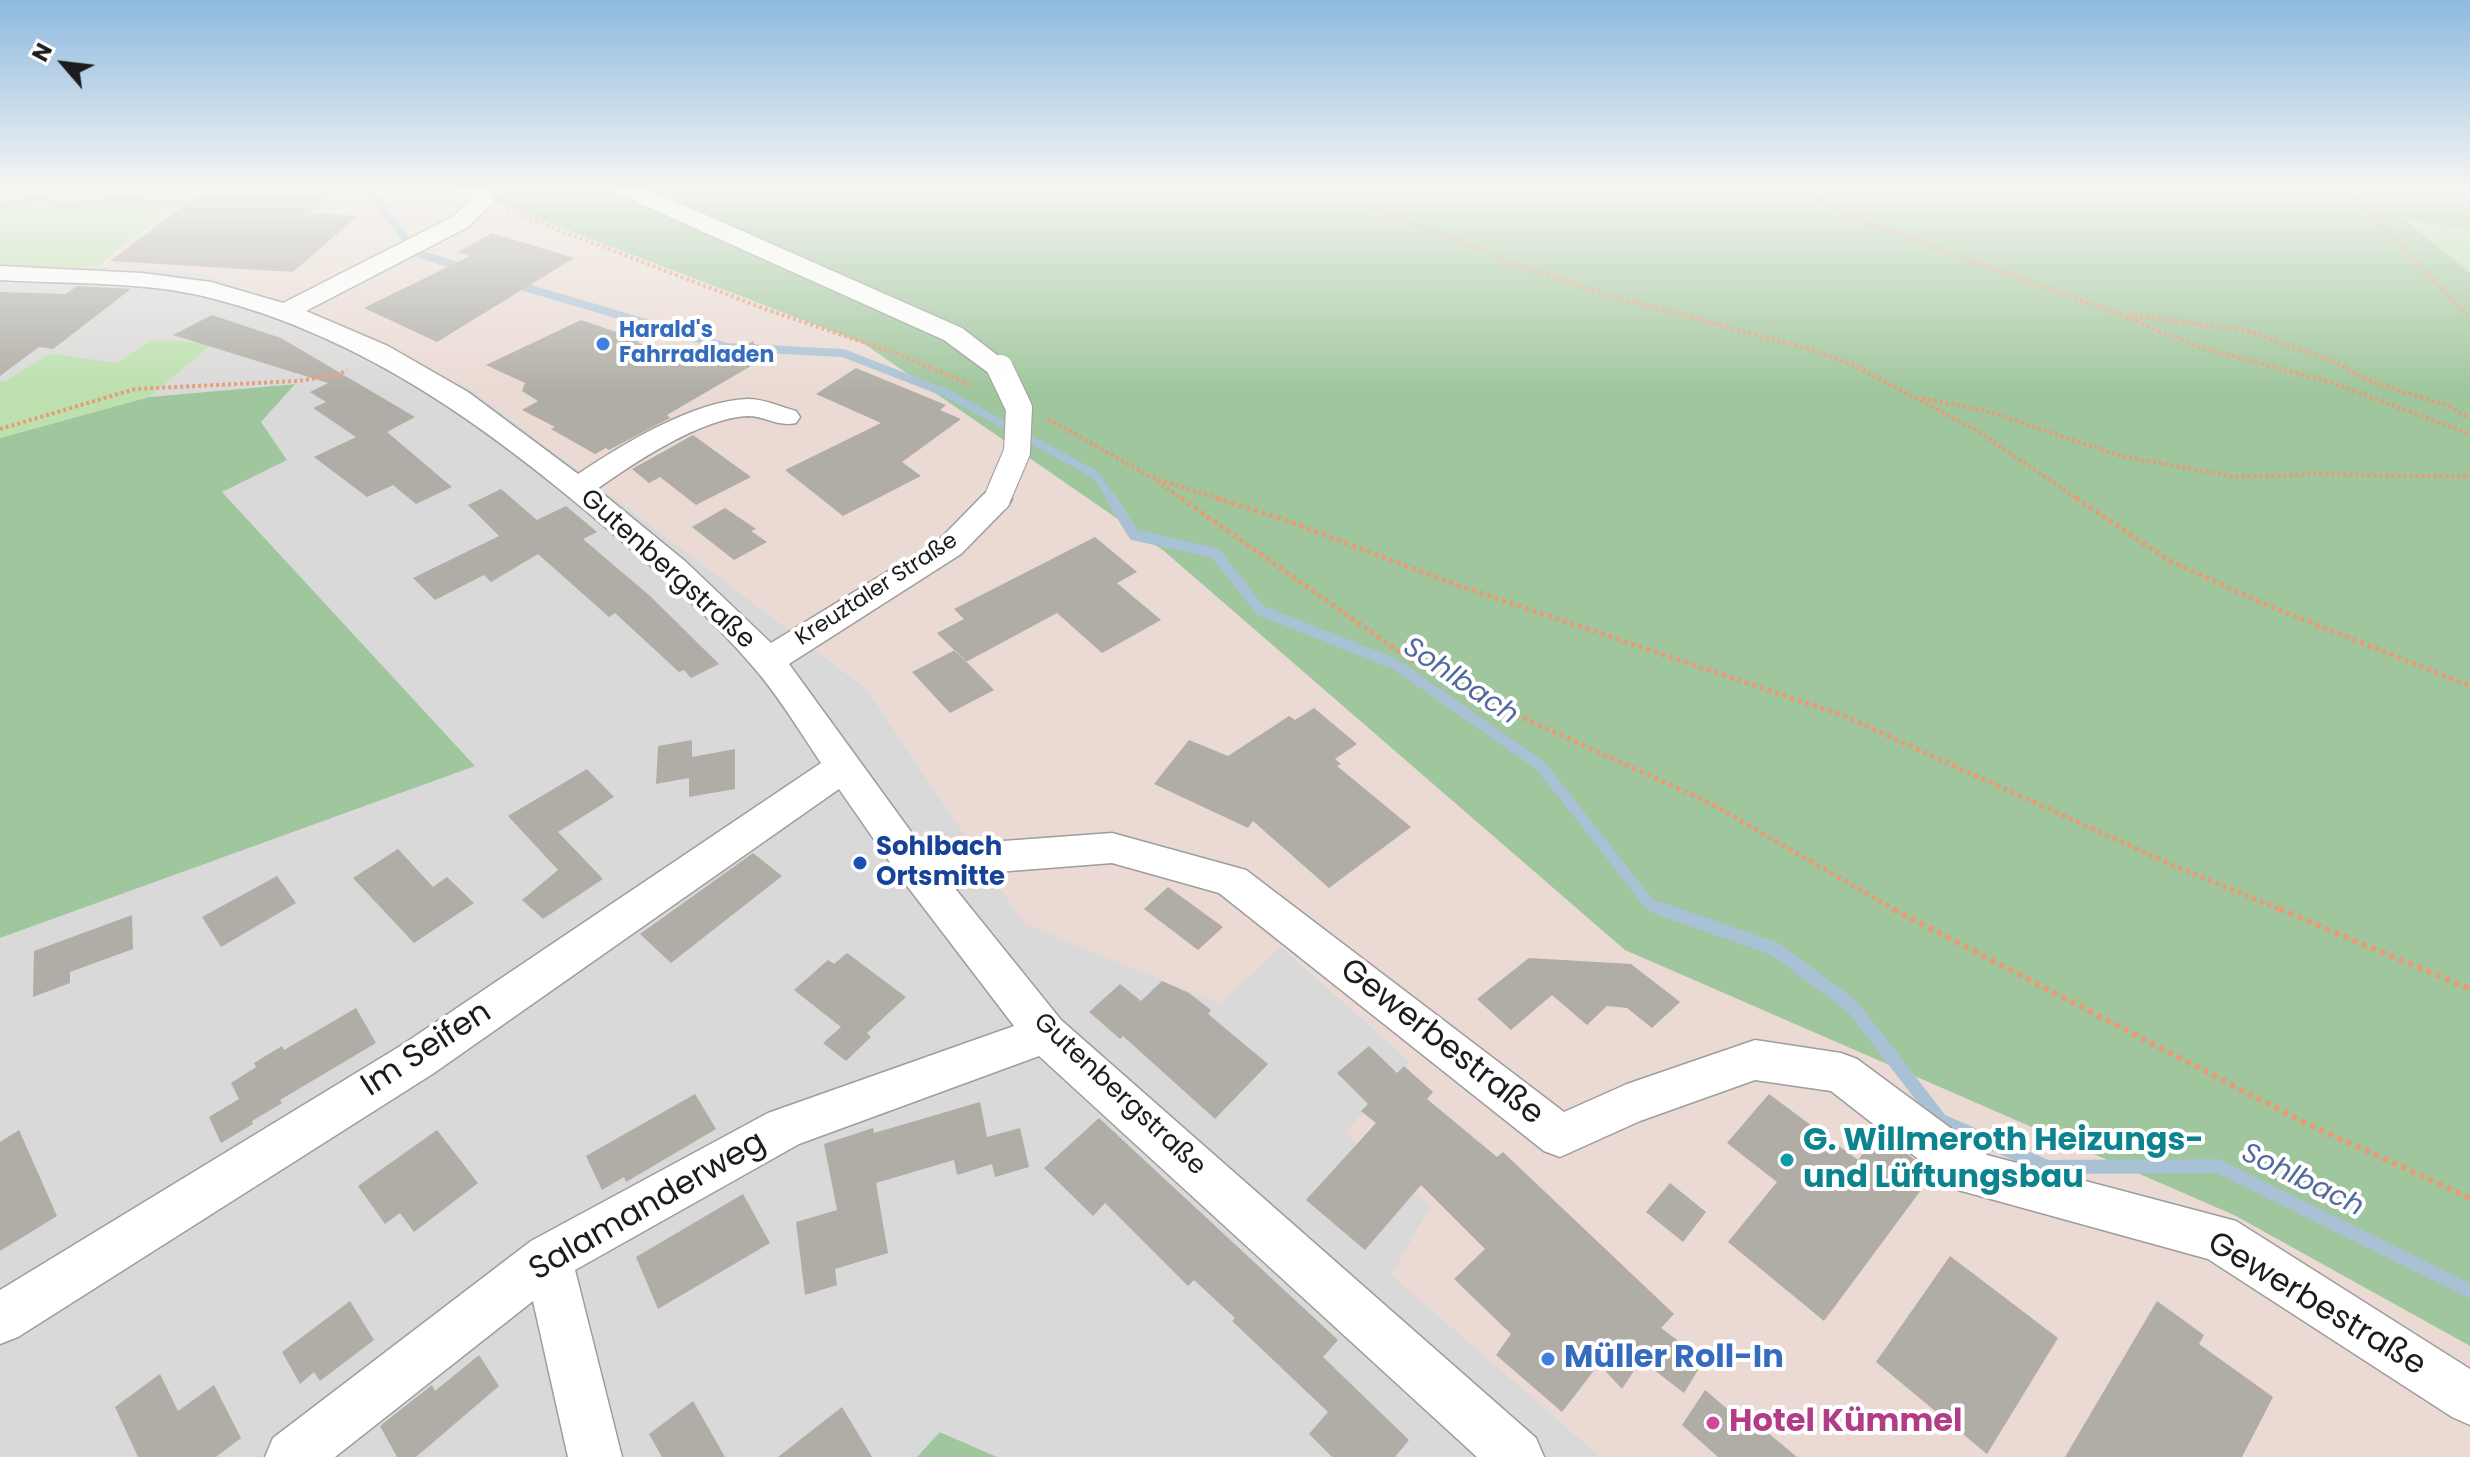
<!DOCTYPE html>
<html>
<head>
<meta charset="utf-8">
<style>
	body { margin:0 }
	#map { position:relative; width:2470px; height:1457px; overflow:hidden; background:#ecebe2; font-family:Poppins,sans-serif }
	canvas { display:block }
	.north { position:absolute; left:24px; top:24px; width:80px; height:80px; -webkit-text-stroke:6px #fff; paint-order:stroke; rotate:298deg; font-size:22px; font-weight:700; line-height:32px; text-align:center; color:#1c1c1c }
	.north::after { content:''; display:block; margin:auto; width:28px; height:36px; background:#1c1c1c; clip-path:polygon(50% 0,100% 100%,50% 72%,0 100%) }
</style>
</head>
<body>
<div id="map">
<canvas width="2470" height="1457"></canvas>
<div class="north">N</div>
</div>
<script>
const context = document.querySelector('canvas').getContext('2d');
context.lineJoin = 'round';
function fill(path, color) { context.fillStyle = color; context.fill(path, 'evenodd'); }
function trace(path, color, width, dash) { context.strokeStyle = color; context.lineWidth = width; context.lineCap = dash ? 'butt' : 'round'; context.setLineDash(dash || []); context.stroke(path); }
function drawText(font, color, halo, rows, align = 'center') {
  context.font = font + ' Poppins,sans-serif'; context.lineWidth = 8; context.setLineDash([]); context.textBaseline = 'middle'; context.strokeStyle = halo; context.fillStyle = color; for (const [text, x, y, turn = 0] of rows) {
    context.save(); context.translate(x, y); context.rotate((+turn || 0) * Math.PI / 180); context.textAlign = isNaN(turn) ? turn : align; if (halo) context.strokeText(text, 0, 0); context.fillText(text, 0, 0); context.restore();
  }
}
fill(new Path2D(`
	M98 266 206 273 470 388 867 689 1025 924 1281 946 1410 1061 1431 1206 1392 1275 1601 1457H997L941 1432 917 1457H0V938L474 765 221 492 287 460 261 422 294 384 149 397 212 345 152 339 117 363 50 353 5 381H0V271Z`), '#dad9d9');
fill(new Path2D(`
	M195 189H460L863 343 1164 551 2234 1215 2470 1346V1457H1601L1391 1275 1431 1206 1345 1132 1410 1061 1282 946 1220 1004 1025 924 867 689 470 388 206 273 98 266Z`), '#ebd9d3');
fill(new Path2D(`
	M0 189H195L98 266 0 271Z
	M2400 216 2470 231V273Z
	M152 339 213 344 149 397 0 438V381H5L50 353 117 363Z`), '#bce0ae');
fill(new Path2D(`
	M460 189H2470V231L2402 217 2470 273V1346L2234 1215 1625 950 1164 551 863 343Z
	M295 384 261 422 287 460 222 492 475 766 0 938V438L149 397Z
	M940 1432 997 1457H917Z`), '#9fc69c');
trace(new Path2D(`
	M372 194 416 253 464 268
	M0 205 45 199 55 206 122 201 181 204
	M514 284 727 347 843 353 946 393 1096 475 1112 500`), '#a8c1d4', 8);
trace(new Path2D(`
	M1111 498 1134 535 1215 553 1260 610 1395 664 1541 766 1651 906 1666 911`), '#a8c1d4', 11);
trace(new Path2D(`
	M1661 909 1775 949 1852 1006 1941 1121 2047 1167 2218 1166 2470 1291`), '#a8c1d4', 14);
fill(new Path2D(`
	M206 189H338L309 213 358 216 293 272 110 261Z
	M492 233 574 258 437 342 364 308 470 256 458 252Z
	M77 286 131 289 53 349 39 347 0 376V292L66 294Z
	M212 315 281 338 415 417 387 432 452 487 416 504 393 485 367 497 314 457 356 437 313 408 326 402 310 392 328 383 173 335Z
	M581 320 628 336 665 358 681 363 685 360 697 367 753 341 763 359 667 415 670 418 609 450 606 448 595 454 551 429 555 427 522 410 538 401 522 391 525 383 486 365Z
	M856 368 946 405 940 410 961 419 902 462 921 476 843 516 785 470 881 423 816 394Z
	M693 435 751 477 696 505 660 477 649 483 632 469Z
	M501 489 537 520 566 506 597 532 583 539 650 596 719 664 691 678 684 670 679 672 615 613 609 617 538 554 491 582 484 575 435 600 413 578 499 536 468 505Z
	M725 508 756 529 751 531 767 542 734 560 692 527Z
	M1095 537 1137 572 1117 583 1161 620 1102 653 1057 613 966 662 937 633 964 619 954 609Z
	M955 650 994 690 950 713 912 672Z
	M1314 708 1357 744 1335 759 1341 764 1337 766 1411 827 1329 888 1253 821 1248 828 1154 784 1189 740 1228 756 1289 716 1295 720Z
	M692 740V757L735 749V789L689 797V778L656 784 658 746Z
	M587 769 614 797 558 832 603 879 543 919 522 900 558 870 508 816Z
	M398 849 433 887 447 877 474 903 414 943 353 878Z
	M753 853 782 876 671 963 640 934Z
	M277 876 296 903 221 947 202 917Z
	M1168 887 1223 927 1198 950 1144 909Z
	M132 915 133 949 70 972V983L33 997 34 951Z
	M847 953 906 997 867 1033 871 1037 846 1061 823 1043 841 1027 794 990 828 960 834 964Z
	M1529 958 1631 964 1680 1002 1652 1028 1627 1008 1607 1006 1587 1025 1552 995 1511 1030 1477 999Z
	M1162 981 1189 993 1211 1010 1208 1014 1268 1064 1215 1119 1123 1036 1120 1039 1089 1012 1120 984 1141 1001Z
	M356 1008 376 1043 280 1100 282 1103 252 1121 253 1124 221 1143 209 1117 239 1099 231 1083 256 1067 254 1063 282 1046 284 1050Z
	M1369 1046 1397 1073 1404 1066 1433 1092 1427 1099 1497 1157 1503 1152 1674 1314 1661 1328 1704 1360 1684 1393 1641 1360 1622 1389 1599 1364 1562 1412 1496 1355 1511 1334 1454 1279 1485 1249 1421 1185 1365 1250 1306 1200 1376 1123 1361 1111 1368 1104 1337 1073Z
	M695 1094 716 1129 626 1182 624 1177 602 1190 586 1156Z
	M1769 1094 1858 1160 1879 1132 1933 1174 1824 1321 1728 1242 1777 1182 1727 1143Z
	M980 1102 987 1137 1020 1128 1029 1167 995 1177 992 1164 957 1175 954 1160 876 1183 888 1253 835 1269 837 1285 805 1295 796 1222 837 1210 824 1144 873 1128 874 1133Z
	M1099 1118 1338 1340 1323 1357 1409 1440 1395 1457H1332L1309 1434 1328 1412 1232 1321 1235 1318 1194 1280 1188 1286 1105 1203 1093 1216 1044 1168Z
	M19 1130 57 1216 0 1251V1142Z
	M437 1130 478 1183 414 1232 400 1213 385 1224 358 1186Z
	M1670 1183 1706 1212 1683 1242 1646 1212Z
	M743 1194 770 1243 658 1309 636 1257Z
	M1950 1256 2058 1338 1987 1454 1876 1362Z
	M350 1301 374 1340 320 1381 314 1372 300 1384 282 1352Z
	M2157 1301 2204 1335 2199 1344 2273 1397 2242 1457H2065Z
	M479 1355 499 1386 416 1457H397L380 1426 432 1385 435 1391Z
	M160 1374 178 1411 214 1385 241 1438 216 1457H138L115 1407Z
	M1705 1390 1751 1429 1755 1422 1797 1457H1718L1682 1425Z
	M693 1401 725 1457H662L649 1434Z
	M842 1407 872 1457H778Z`), '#b0ada6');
const minor = new Path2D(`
	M456 189H483L496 200 468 227 306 311 388 346 468 392 578 474C623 444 693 401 748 399 764 399 781 407 796 411L800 417 796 423C778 427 765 416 748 416 701 418 635 462 597 489L686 562 771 643 939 540 986 492 997 490 1008 492 1012 499 1008 506 961 554 789 664 922 847 1112 833 1246 870 1564 1112 1627 1084 1755 1040 1841 1053 1857 1059 1987 1155 2236 1221 2470 1369V1425L2452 1417 2208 1259 1958 1190 1831 1091 1755 1080 1640 1121 1560 1157 1544 1151 1219 893 1112 863 945 876 1061 1020 1536 1438 1544 1457H1477L1039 1056 799 1144 575 1270 622 1457H568L533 1301 335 1457H265L273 1438 531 1241 768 1113 1014 1026 898 874 839 789 434 1073 18 1337 0 1344V1290L402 1045 821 763C800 732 780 698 755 669 713 619 661 574 610 531 490 429 367 338 211 298 144 281 69 284 0 280V266L142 273 211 282 283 303 452 217 470 201Z
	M616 189H647L962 328 1014 368 1010 374H990L944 340 619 194Z`);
trace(minor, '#9d9d9d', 3);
trace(new Path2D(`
	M1329 189 1517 265 1604 294 1809 349 1855 366 1976 430 2079 500
	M1795 189 1853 218 2119 314 2201 348 2327 381 2470 434
	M2345 189 2470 318
	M1822 199 1840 189
	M507 210 765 309 898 354 973 386
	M2128 315 2248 331 2336 362 2367 380 2451 407 2470 419
	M1922 398 1987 411 2121 456 2236 477 2315 474 2470 477
	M1048 419 1151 477 1223 500
	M0 429 135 389 298 381 337 375 347 370
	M1157 481 1184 500`), '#e89b77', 4, [3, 3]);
trace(new Path2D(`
	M1181 498 1401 653 1453 686 1712 804 1897 911
	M1216 498 1285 520 1454 584 1842 715 2170 864 2284 911
	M2076 498 2168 560 2262 603 2470 686`), '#e89b77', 5, [4, 4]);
trace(new Path2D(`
	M1893 909 2301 1121 2470 1198
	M2279 909 2470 989`), '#e89b77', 6, [5, 5]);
fill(minor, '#fff');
const minorBridge = new Path2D(`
	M997 499 1017 452 1019 408 1000 368`);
trace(minorBridge, '#9d9d9d', 28, []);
trace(minorBridge, '#fff', 26);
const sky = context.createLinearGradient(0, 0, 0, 393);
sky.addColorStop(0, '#8eb9e0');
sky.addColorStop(0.48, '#f6f6f2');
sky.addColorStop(1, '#f6f6f200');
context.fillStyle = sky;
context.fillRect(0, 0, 2470, 393);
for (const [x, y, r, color] of [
	[603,344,8,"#3f7fe0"],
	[860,863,8,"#1a4fb4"],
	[1787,1160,8,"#0f9aa8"],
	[1548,1359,8,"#3f7fe0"],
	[1713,1423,8,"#d1479c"]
]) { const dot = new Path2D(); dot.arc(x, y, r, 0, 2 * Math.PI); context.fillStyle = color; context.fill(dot); trace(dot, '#fff', 3); }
drawText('bold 22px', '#366cbe', '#fff', [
	["Harald's",619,331],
	["Fahrradladen",619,356]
], 'left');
drawText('22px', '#1c1c1c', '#fff', [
	["Kreuztaler Straße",877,590,-33]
]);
drawText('26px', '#1c1c1c', '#fff', [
	["Gutenbergstraße",667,570,42],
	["Gutenbergstraße",1119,1095,43]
]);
drawText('bold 26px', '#164399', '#fff', [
	["Sohlbach",876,848],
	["Ortsmitte",876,878]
], 'left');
drawText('italic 28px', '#546a9f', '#fff', [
	["Sohlbach",1460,682,34],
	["Sohlbach",2302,1181,26]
]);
drawText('32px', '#1c1c1c', '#fff', [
	["Gewerbestraße",1441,1043,38],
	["Im Seifen",427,1050,-33],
	["Salamanderweg",648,1207,-30],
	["Gewerbestraße",2316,1305,31]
]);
drawText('bold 32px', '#0d838f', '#fff', [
	["G. Willmeroth Heizungs-",1803,1142],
	["und Lüftungsbau",1803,1179]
], 'left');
drawText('bold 32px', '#366cbe', '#fff', [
	["Müller Roll-In",1564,1359]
], 'left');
drawText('bold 32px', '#b23c85', '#fff', [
	["Hotel Kümmel",1729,1423]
], 'left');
</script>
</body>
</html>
